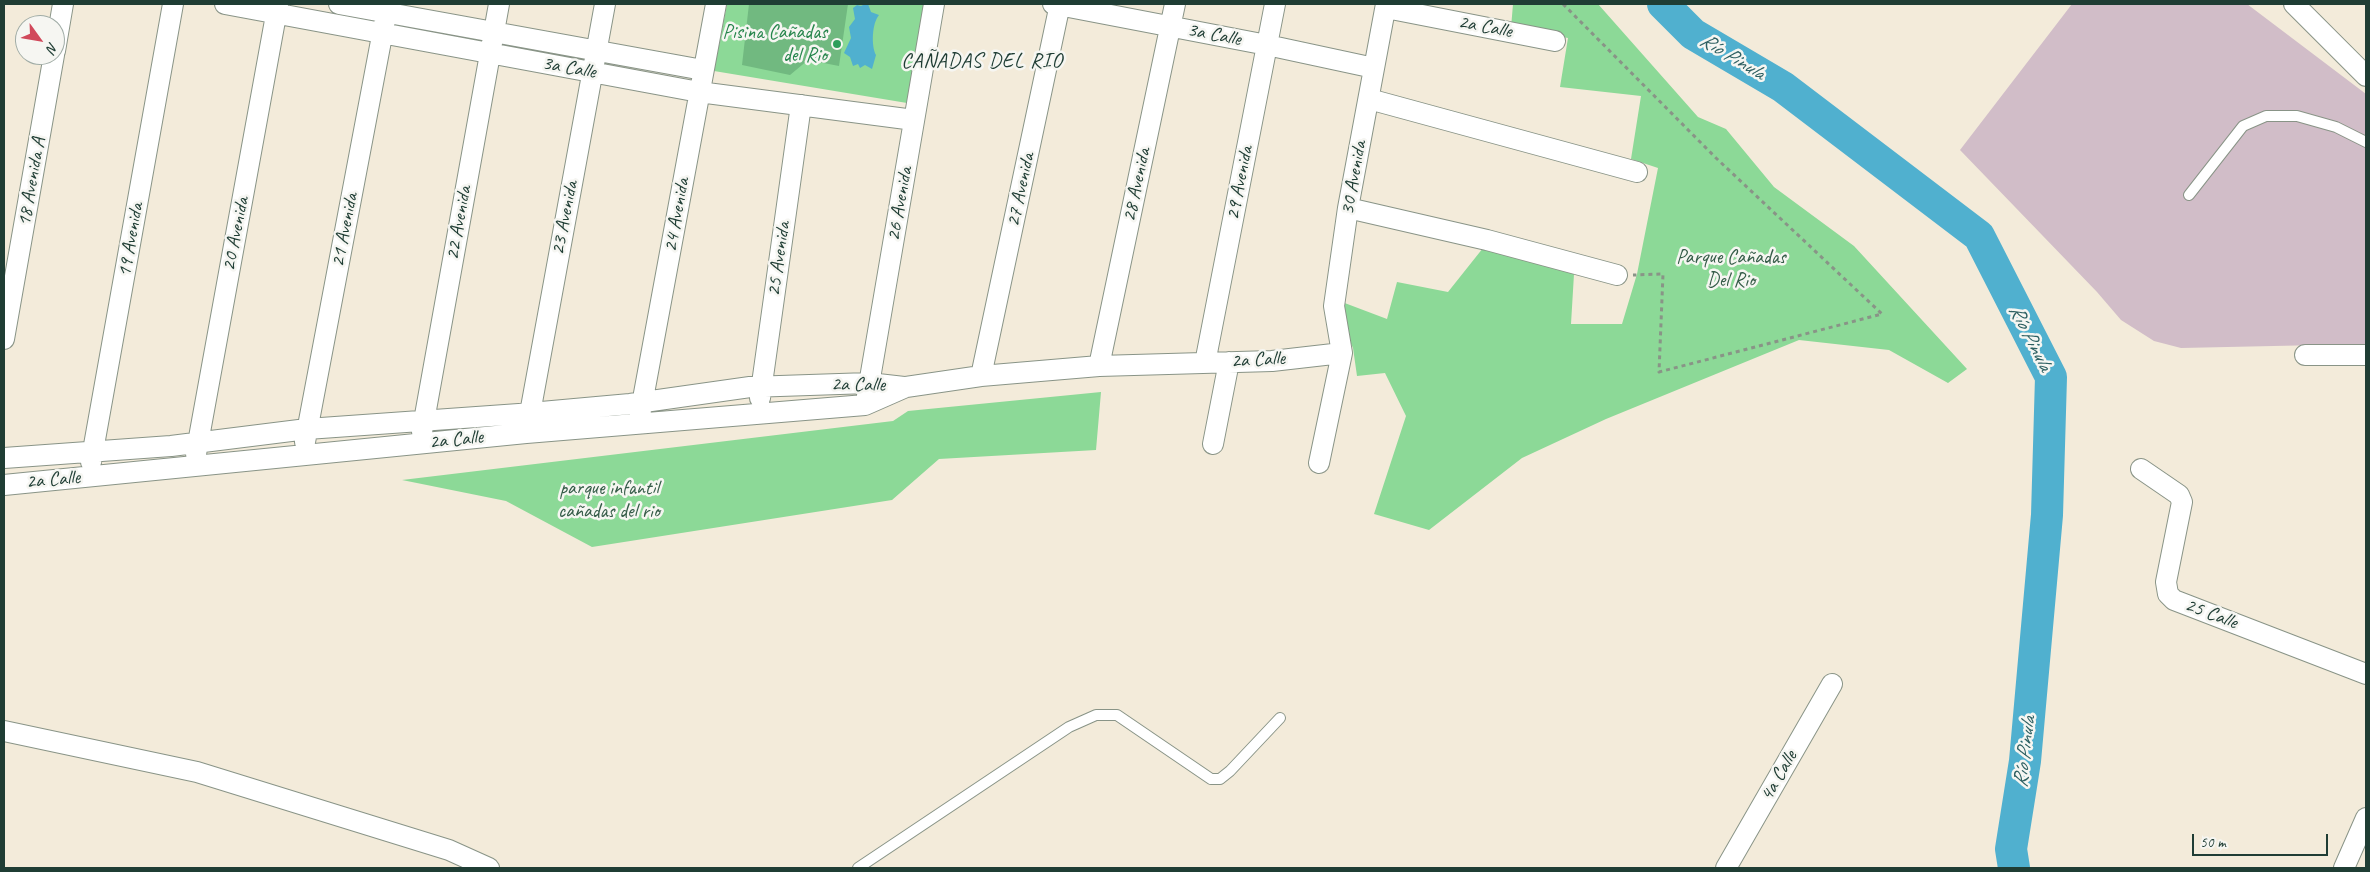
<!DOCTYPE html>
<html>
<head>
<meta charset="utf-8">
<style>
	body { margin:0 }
	#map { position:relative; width:2370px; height:872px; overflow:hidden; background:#f3ebda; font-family:Caveat,sans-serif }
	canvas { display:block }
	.frame { position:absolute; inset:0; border:5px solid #1f3d34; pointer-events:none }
	.north { position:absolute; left:15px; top:15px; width:50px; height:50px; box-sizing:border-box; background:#f6f6f2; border:1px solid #a0aca6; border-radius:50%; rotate:122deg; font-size:14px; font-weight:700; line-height:20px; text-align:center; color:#1f3d34 }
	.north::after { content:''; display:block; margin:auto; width:18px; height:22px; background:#d1495b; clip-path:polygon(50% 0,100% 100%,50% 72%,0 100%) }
	.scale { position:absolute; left:2192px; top:834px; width:136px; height:22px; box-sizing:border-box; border:2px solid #1f3d34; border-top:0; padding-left:6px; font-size:15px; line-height:18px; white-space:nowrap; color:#1f3d34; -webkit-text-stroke:4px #f6f6f2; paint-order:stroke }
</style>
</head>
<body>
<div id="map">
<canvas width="2370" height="872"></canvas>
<div class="frame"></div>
<div class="north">N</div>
<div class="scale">50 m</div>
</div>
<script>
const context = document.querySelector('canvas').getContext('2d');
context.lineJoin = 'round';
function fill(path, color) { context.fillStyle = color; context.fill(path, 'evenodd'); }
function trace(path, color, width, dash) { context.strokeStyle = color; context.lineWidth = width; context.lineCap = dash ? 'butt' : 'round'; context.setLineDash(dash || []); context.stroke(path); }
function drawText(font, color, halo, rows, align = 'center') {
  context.font = font + ' Caveat,sans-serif'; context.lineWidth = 5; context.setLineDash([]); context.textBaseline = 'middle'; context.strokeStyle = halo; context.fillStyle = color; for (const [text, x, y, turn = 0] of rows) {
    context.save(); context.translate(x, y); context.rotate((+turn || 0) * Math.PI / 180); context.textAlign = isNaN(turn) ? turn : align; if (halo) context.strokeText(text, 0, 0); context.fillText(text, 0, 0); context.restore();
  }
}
fill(new Path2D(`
	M2072 4H2247L2366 94V344L2181 348 2154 341 2121 320 2097 292 1960 150Z`), '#d1bdc8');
fill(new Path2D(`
	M727 4H932L907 103 714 71Z
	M1513 4H1598L1698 117 1726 129 1774 187 1854 246 1967 369 1948 383 1889 350 1799 340 1606 419 1522 458 1429 530 1374 514 1406 416 1385 373 1357 376 1353 348 1341 322 1342 302 1387 319 1397 282 1448 292 1487 243 1574 274 1571 324H1622L1637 274 1658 168 1631 159 1641 96 1560 87 1568 38 1511 28Z
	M1101 392 1096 450 939 459 892 500 592 547 506 501 402 480 893 421 908 411Z`), '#8cd997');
fill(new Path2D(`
	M749 4H848L839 66 808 60 790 75 742 65Z`), '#71b980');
fill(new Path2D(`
	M865 4H868L871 12 879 15C872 23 871 46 876 55L872 69 865 65 860 68 858 64 853 66 850 57 844 53 851 38 849 27 855 19 853 8 857 5 861 6Z`), '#50b0cf');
trace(new Path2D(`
	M1663 4 1693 34 1783 87 1979 236 2051 377 2047 515 2025 761 2011 849 2014 868`), '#50b0cf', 32);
const service = new Path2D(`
	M2189 195 2243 126 2266 116H2297L2336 127 2366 142
	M858 868 1069 727 1096 715H1117L1211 779H1220L1230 771 1280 718`);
const minor = new Path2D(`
	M225 4 699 92 914 120
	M339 4 703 70
	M1053 4 1267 45 1374 68
	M2294 4 2366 76
	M1386 8 1555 41
	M55 51 63 4
	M1369 99 1637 172
	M1348 208 1487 240 1617 275
	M4 339 54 55
	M2305 355H2366
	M1205 363 1275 4
	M1099 366 1175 4
	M981 376 1060 4
	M867 396 934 4
	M760 398 801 105
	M640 415 716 4
	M528 424 605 4
	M422 432 499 4
	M305 442 388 4
	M1213 444 1229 362
	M196 454 278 4
	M4 458 171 446 307 429 519 414 630 404 750 387 869 383 904 387
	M91 462 173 4
	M1319 463 1342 353 1334 306 1348 208 1386 4
	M2141 469 2179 495 2182 502 2166 582 2168 594 2174 600 2366 674
	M4 485 526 433 865 405 906 387 981 376 1099 366 1272 361 1342 353
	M4 731 197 772 449 850 489 868
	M1726 868 1832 684
	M2344 868 2366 818`);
trace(service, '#899487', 12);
trace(minor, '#899487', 22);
trace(new Path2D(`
	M1563 4 1716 158 1882 314 1659 372 1663 274 1633 275`), '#899487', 3, [4, 4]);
trace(service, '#fff', 10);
trace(minor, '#fff', 20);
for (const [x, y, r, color] of [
	[837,44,5,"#2e9e5b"]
]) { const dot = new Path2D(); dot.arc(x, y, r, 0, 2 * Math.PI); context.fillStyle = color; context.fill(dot); trace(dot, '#f6f6f2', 2); }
drawText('20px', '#1f3d34', '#f6f6f2', [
	["2a Calle",1485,27,11],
	["3a Calle",1214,35,11],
	["3a Calle",569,68,10],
	["30 Avenida",1354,178,-80],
	["18 Avenida A",32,182,-80],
	["29 Avenida",1240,183,-79],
	["28 Avenida",1137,185,-78],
	["27 Avenida",1021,190,-78],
	["26 Avenida",900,204,-80],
	["24 Avenida",677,215,-80],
	["23 Avenida",565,218,-79],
	["22 Avenida",459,223,-80],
	["21 Avenida",345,230,-79],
	["20 Avenida",236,234,-79],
	["19 Avenida",131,240,-80],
	["25 Avenida",779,259,-82],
	["2a Calle",1258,360,-3],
	["2a Calle",858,385,1],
	["2a Calle",456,440,-6],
	["2a Calle",53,480,-5],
	["25 Calle",2211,614,21],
	["4a Calle",1779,776,-60]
]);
drawText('20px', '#27864d', '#f6f6f2', [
	["Pisina Cañadas",827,33],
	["del Rio",827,56]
], 'right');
drawText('20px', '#355c48', '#f6f6f2', [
	["Parque Cañadas",1731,258],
	["Del Rio",1731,281],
	["parque infantil",609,489],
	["cañadas del rio",609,512]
]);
drawText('italic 21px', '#2e6062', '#f6f6f2', [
	["Río Pinula",1732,57,31],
	["Río Pinula",2030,338,63],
	["Río Pinula",2025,752,-83]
]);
context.letterSpacing = '1px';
drawText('21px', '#1f3d34', '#f6f6f2', [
	["CAÑADAS DEL RIO",982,61]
]);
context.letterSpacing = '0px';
</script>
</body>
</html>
